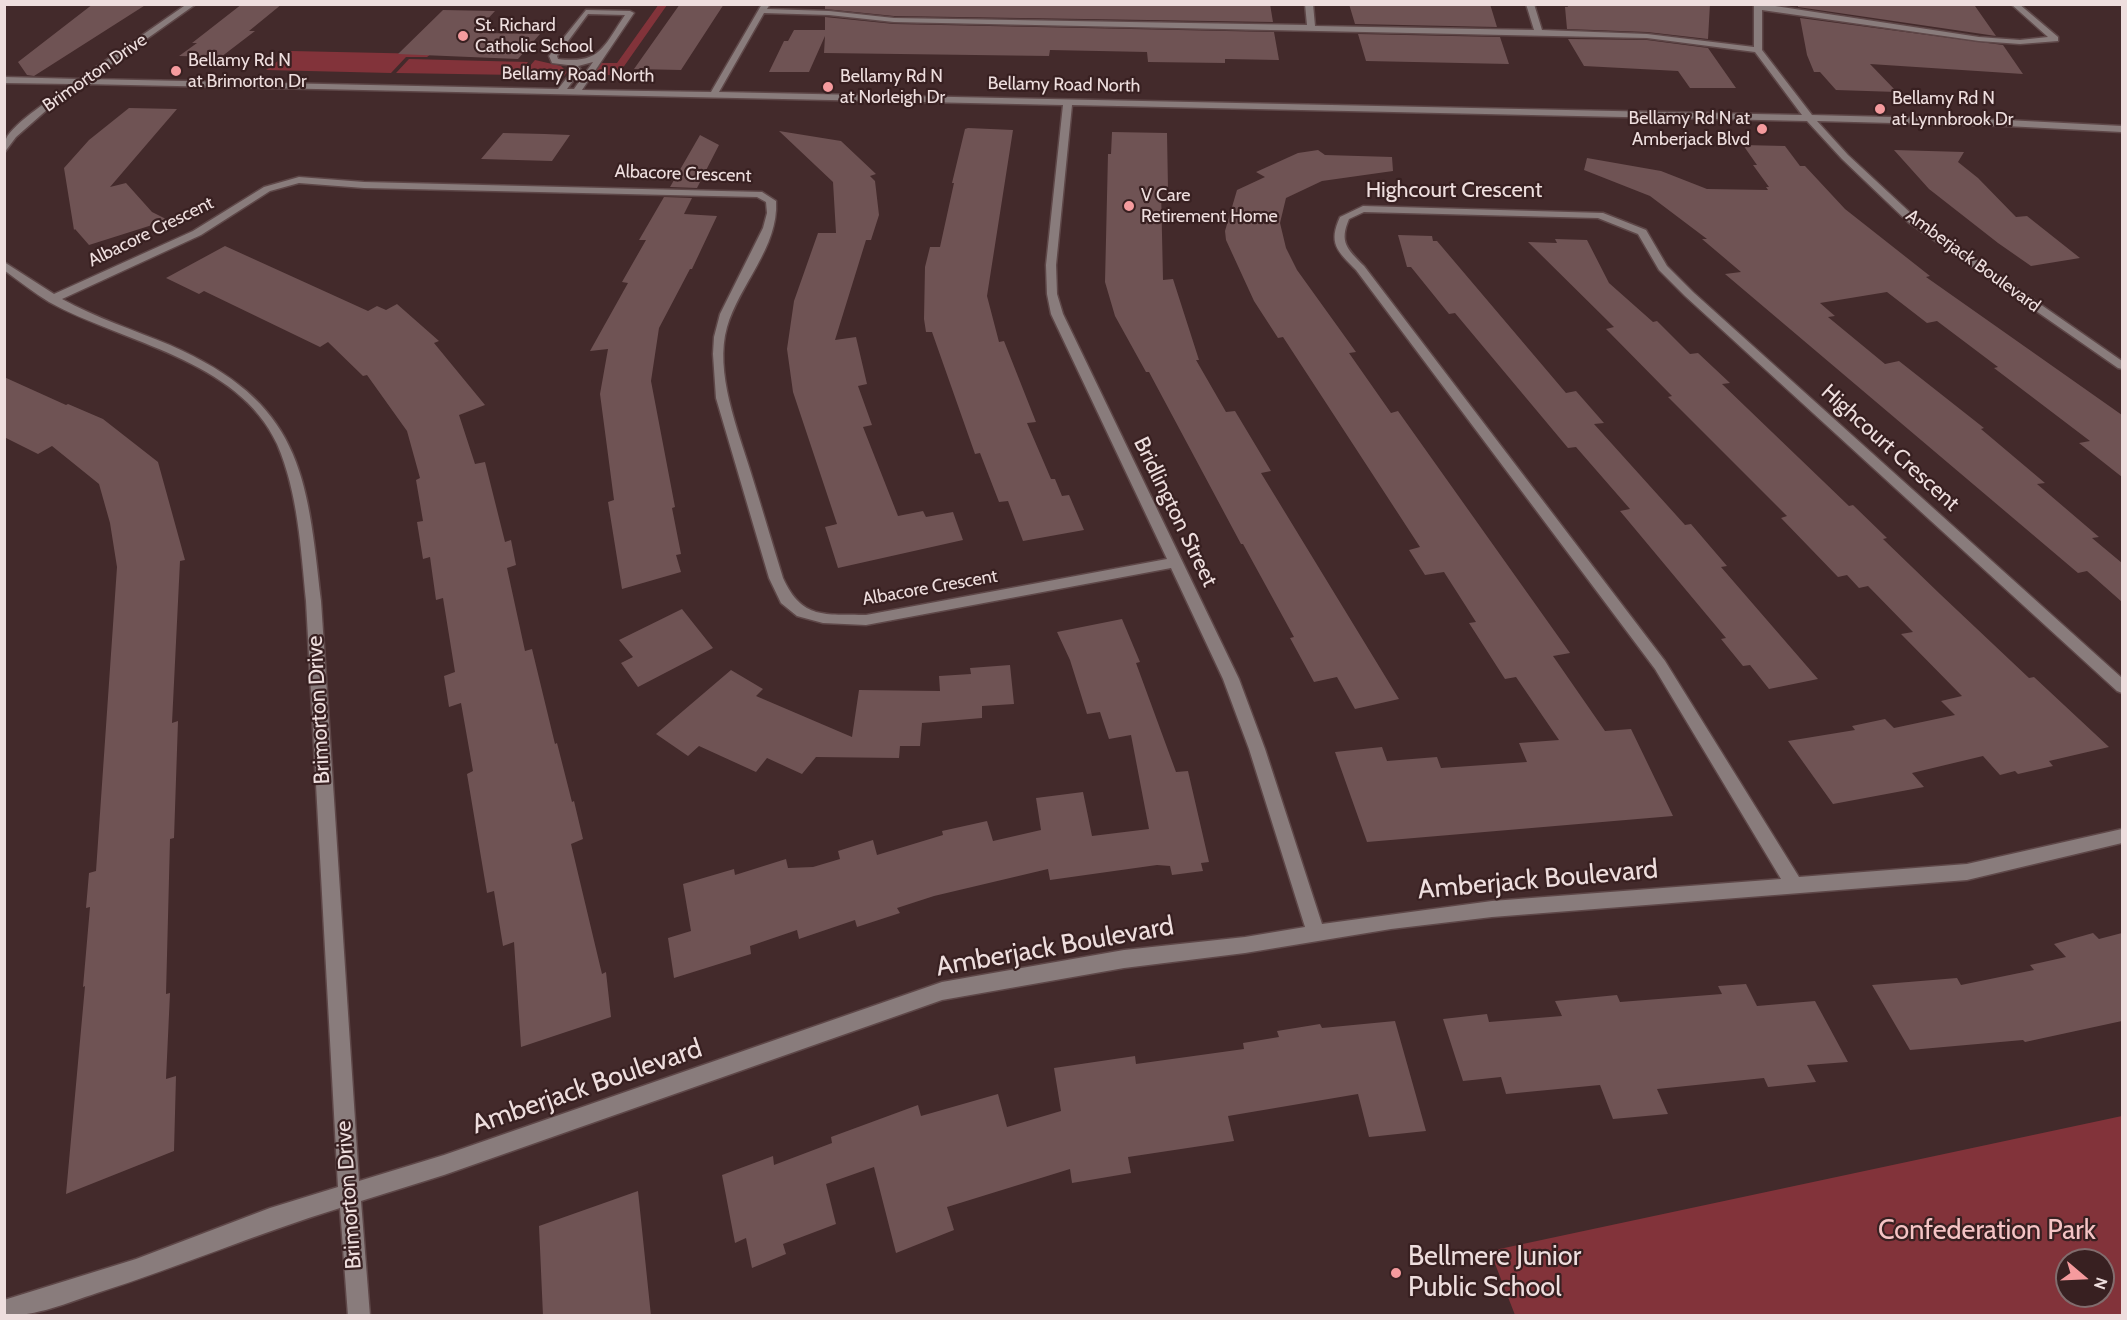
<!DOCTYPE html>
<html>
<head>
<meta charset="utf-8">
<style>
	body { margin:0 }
	#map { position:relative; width:2127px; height:1320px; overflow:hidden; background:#432a2b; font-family:Cabin,sans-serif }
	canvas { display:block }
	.frame { position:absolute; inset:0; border:6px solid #eedede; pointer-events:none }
	.north { position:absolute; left:2055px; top:1248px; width:60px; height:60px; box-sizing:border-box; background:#382021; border:2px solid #816c6d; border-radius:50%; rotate:109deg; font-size:16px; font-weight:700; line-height:24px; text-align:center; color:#eedede }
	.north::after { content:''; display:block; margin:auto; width:21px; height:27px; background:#f59b9e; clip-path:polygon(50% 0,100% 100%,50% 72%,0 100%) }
</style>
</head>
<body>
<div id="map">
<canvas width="2127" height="1320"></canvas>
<div class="frame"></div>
<div class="north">N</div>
</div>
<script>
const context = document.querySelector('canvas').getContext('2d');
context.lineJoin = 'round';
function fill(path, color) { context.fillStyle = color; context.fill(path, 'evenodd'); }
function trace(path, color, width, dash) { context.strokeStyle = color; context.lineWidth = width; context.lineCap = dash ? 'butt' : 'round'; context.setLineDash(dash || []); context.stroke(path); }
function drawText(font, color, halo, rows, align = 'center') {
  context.font = font + ' Cabin,sans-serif'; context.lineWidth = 4.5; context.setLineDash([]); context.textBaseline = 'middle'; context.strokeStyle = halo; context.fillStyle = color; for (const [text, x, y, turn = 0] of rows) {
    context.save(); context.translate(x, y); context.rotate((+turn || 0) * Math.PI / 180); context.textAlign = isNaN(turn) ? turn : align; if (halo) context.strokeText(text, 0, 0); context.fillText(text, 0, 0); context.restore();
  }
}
fill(new Path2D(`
	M659 4 667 5 620 72 613 75H593L601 63H617Z
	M291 51 431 54 427 57H406L391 73 266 70Z
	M409 59 528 62 518 75 396 73Z
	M535 60 561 66 567 72 564 76 522 75Z
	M2122 1116V1315H1515L1490 1251ZM2067 1260H2103V1296H2067Z`), '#82333a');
fill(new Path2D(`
	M93 4H147L34 76 27 75 18 62Z
	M242 4H282L249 31H255L221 57 179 56 197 43H192Z
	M680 4H724L681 70 634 69Z
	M825 4H1270L1273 22 894 16 825 9Z
	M1349 4H1490L1497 27 1355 24Z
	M1567 4H1710L1708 39 1647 32 1567 29 1565 7H1568Z
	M1798 4 1975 6 1996 36 1798 7Z
	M443 10 495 11 483 24H491L483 33 540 34 518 59 398 54Z
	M825 17 894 24 1274 32 1279 60 1225 59V63L1148 62 1147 52 1050 50 1049 56 824 53 825 36 809 72H769L784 41H788L794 30H825Z
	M1800 18 2003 45 2023 74 1870 64 1897 92 1836 90 1820 72H1814L1807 55Z
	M1358 34 1500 37 1509 64 1366 61Z
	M1568 39 1647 40 1708 48 1736 88H1690L1678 71 1584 66Z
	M129 108 177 109 110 187 126 183 152 212 168 220 89 245 75 229 74 230 64 168 89 140Z
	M968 128 1013 130 987 296 999 342 1004 341 1036 422 1027 423 1051 479H1055L1062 496 1069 495 1084 530 1023 541 1008 501 999 502 980 453 975 454 932 332H926L924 319 925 267 930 247H940L954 183H952L965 129Z
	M779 131 841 141 876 174 870 176 875 181 879 215 871 240H866L835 340 856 337 867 384 858 386 872 425 863 427 898 516 923 511 926 517 953 512 963 540 838 568 825 527 837 524 793 392 787 349 794 301 818 233H836L833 182Z
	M1112 132 1167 133 1168 189H1161L1163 280 1173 279 1199 360H1196L1226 412 1235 411 1271 471 1261 473 1399 699 1355 709 1337 677 1314 682 1290 638 1294 637 1243 544H1241L1149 372H1146L1115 316 1105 282 1108 154H1111Z
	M503 133 545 134 570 135 552 161 481 159Z
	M700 135 719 145 697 188 670 187Z
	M1743 145 1785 146 1800 166H1805L1845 209 1930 276 1926 277 2122 415V477L2079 443 2090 441 1994 368 1998 367 1937 321 1927 323 1887 292 1820 303 1835 316 1828 317 1885 364 1899 361 1984 428 1981 429 2045 483 2037 484 2099 537 2092 538 2122 563V602L2087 571 2078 573 1725 274 1741 272 1702 239H1707L1650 196 1584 170 1587 158 1661 171 1707 189 1768 190 1766 187H1769L1753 165H1757Z
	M1318 150 1325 155 1392 157 1393 171 1322 181 1286 198 1280 223 1286 248 1297 270 1356 352 1349 353 1391 413 1398 411 1570 653 1553 656 1605 731 1631 729 1673 816 1367 842 1335 752 1382 747 1387 761 1437 757 1441 768 1527 762 1519 743 1559 740 1516 677 1505 679 1469 623 1476 622 1444 572 1425 575 1409 550 1420 547 1283 337 1278 338 1254 301 1226 240 1225 231 1237 190 1265 177 1256 172 1298 153Z
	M1894 150 1964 152 1958 162 1978 178 2016 217 2027 216 2080 258 2031 266 1998 243 1929 189Z
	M664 197 692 198 684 214 717 216 692 269H690L659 328 651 381 675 507 672 508 681 554 676 555 681 572 622 589 608 502 614 500 600 394 608 349 590 351 628 283 622 282 646 240H639Z
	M1398 235 1432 236 1433 241H1437L1566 393 1576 391 1604 423 1594 424 1685 525 1691 524 1727 566 1721 567 1818 679 1769 689 1750 665 1743 666 1721 639 1726 638 1620 511 1630 509 1576 447 1568 448 1455 313 1449 314 1411 267H1407Z
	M1555 239 1587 240 1609 283 1653 322 1657 321 1690 354 1698 353 1730 383 1722 384 1849 506 1853 505 1887 538 1883 539 1940 594 2029 678 2034 677 2109 747 2049 761 2053 766 2018 774 2015 771 2000 775 1983 756 1912 773 1924 787 1833 804 1788 741 1855 730 1852 726 1885 719 1894 728 1955 715 1941 701 1962 696 1901 634 1913 632 1868 586 1859 588 1847 575 1838 577 1781 518 1787 516 1668 397 1672 396 1606 329 1614 327 1528 242 1557 243Z
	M225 246 368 311 377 306 386 310 397 304 439 341 434 343 485 405 459 415 475 464 485 462 505 542 511 540 516 565 507 568 525 651 532 649 555 744 557 743 572 802 574 801 583 839 571 844 602 974 606 972 611 1017 521 1047 514 942 503 946 494 891 487 893 467 774 473 771 461 703 449 707 444 676 455 672 443 598 436 600 430 557 423 559 417 522 423 521 416 480 420 478 407 431 367 375 363 376 328 342 320 347 204 291 199 294 166 278Z
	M4 377 66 405 68 404 103 419 158 462 185 560 180 561 172 723 178 721 174 838 170 839 168 917 166 994 170 993 166 1079 176 1076 174 1151 66 1194 85 986 83 987 90 907 86 908 89 873 96 871 117 567 110 523 99 484 52 446 38 454 4 437Z
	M682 609 713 648 638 687 621 663 633 657 619 640Z
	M1122 619 1140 662 1136 663 1176 772 1188 771 1209 862 1201 863 1203 871 1172 875 1170 866 1157 865 1050 880 1048 869 934 896 897 908 900 913 857 927 855 920 799 939 797 930 750 946 751 954 674 978 668 938 691 931 683 884 734 869 735 875 786 859 788 868 813 867 840 859 838 851 873 840 877 855 943 835 942 831 987 821 993 841 1041 830 1036 798 1083 792 1092 836 1149 829 1131 735 1109 739 1100 712 1087 714 1070 660 1057 632Z
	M1010 665 1014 704 982 706V718L922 723 920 746H900L899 758 816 757 802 774 767 758 756 772 699 746 688 756 656 734 731 670 763 689 756 696 852 737 859 690 940 691 939 676 971 674 970 668Z
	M2093 933 2099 939 2122 933V1021L2025 1042 2023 1040 1910 1050 1872 985 1957 978 1961 985 2034 970 2030 965 2066 957 2054 944Z
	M1746 984 1757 1006 1815 1001 1848 1062 1807 1065 1816 1082 1768 1087 1764 1078 1657 1089 1668 1114 1613 1119 1600 1085 1506 1094 1501 1077 1463 1081 1443 1019 1487 1014 1489 1022 1562 1016 1555 1001 1617 995 1620 1002 1722 994 1718 986Z
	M1395 1021 1426 1131 1369 1137 1358 1094 1228 1116 1234 1141 1128 1157 1131 1173 1072 1183 1070 1169 947 1207 954 1230 896 1253 874 1167 826 1184 836 1224 783 1244 786 1254 752 1268 746 1238 735 1243 722 1175 773 1156 774 1165 832 1143 831 1137 918 1105 921 1116 998 1094 1007 1127 1061 1111 1054 1068 1135 1056 1136 1064 1244 1049 1243 1043 1279 1037 1277 1031 1320 1024 1322 1028Z
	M638 1191 651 1316H543L539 1226Z`), '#6f5354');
const minor = new Path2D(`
	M187 4H196L90 79 558 89 573 70 568 65 552 63 549 56 586 10 630 11 634 13 582 90 711 92 762 4H770L767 9 829 11 894 18 1307 25 1305 4H1313L1315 26 1534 30 1526 4H1534L1542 30 1647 34 1754 47V4H1762L1979 37 2020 40 2048 37 2011 4H2019L2058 37V41L2020 44 1979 41 1762 10V50L1812 115 2006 120 2122 126V132L2006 126 1817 121 1848 155 1916 218 2122 361V369L2118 368 1908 222 1842 159 1807 121 1072 105 1056 265 1057 294 1063 314 1239 679 1265 749 1322 924 1492 901 1781 879 1655 669 1356 270C1337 251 1328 243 1340 217L1363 206 1603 213 1646 230 1667 266 1693 292 2122 678V693L2117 691 1685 296 1659 270 1638 234 1598 218 1364 212 1349 219C1339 242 1347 249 1364 266L1665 661 1799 877 1967 864 2122 829V843L1967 880 1492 917 1391 929 1245 953 1124 968 942 1000 444 1175 361 1201 370 1316H348L340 1208C258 1233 179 1267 97 1293 67 1303 37 1316 4 1316V1300L136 1259 270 1208 338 1187 306 601C301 550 298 492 277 444 238 359 123 343 49 302 34 293 19 281 4 270V262L54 294 193 231 264 187 299 177 364 182 762 192 776 201C779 247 739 285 727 327 714 372 738 430 751 473 762 508 772 543 783 578 802 620 825 614 866 615L1167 559 1051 314 1047 294 1046 265 1063 105 83 84 49 108 16 137 4 153C4 148 4 143 6 139 13 123 57 95 72 84L4 83V77L79 79ZM764 13 829 15 894 22 1647 38 1755 52 1802 115 719 92ZM588 14 625 15C603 47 601 64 558 59L557 56ZM593 62 574 89H567L581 70 578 66ZM299 183 364 188 757 197 766 202 767 213 763 228 720 314 714 337 713 354 716 398 769 578 781 603 797 616 823 623 866 625 1171 568 1223 679 1249 749 1305 927 1245 937 1124 950 942 982 444 1155 359 1181 321 601C307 472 301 403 170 345 134 330 96 318 62 299L201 235 270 191Z`);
trace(minor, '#5e4748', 3);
fill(minor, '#897c7c');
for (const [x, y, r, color] of [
	[463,36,6,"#f59b9e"],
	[176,71,6,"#f59b9e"],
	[828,87,6,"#f59b9e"],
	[1880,109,6,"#f59b9e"],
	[1762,129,6,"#f59b9e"],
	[1129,206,6,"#f59b9e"],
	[1396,1273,6,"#f59b9e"]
]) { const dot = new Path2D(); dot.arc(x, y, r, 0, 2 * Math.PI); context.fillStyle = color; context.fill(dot); trace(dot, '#382021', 2); }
drawText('18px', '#eedede', '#382021', [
	["St. Richard",475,26],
	["Catholic School",475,47],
	["Bellamy Rd N",188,61],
	["at Brimorton Dr",188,82],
	["Bellamy Rd N",840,77],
	["at Norleigh Dr",840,98],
	["Bellamy Rd N",1892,99],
	["at Lynnbrook Dr",1892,120],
	["Bellamy Rd N at",1750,119,"right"],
	["Amberjack Blvd",1750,140,"right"],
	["V Care",1141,196],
	["Retirement Home",1141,217]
], 'left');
drawText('18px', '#eedede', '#382021', [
	["Brimorton Drive",95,73,-35],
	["Bellamy Road North",578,75,1],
	["Bellamy Road North",1064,85,1],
	["Albacore Crescent",683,174,2],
	["Albacore Crescent",151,232,-26],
	["Amberjack Boulevard",1973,261,36],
	["Albacore Crescent",930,588,-10]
]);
drawText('22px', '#eedede', '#382021', [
	["Highcourt Crescent",1454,191],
	["Highcourt Crescent",1890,448,42],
	["Bridlington Street",1175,512,64],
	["Brimorton Drive",319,710,-93],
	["Brimorton Drive",349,1195,-94]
]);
drawText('27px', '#eedede', '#382021', [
	["Amberjack Boulevard",1538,880,-5],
	["Amberjack Boulevard",1055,947,-10],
	["Amberjack Boulevard",587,1087,-19]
]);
drawText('27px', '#f5c4c5', '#382021', [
	["Confederation Park",1987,1231]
]);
drawText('27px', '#eedede', '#382021', [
	["Bellmere Junior",1408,1257],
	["Public School",1408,1288]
], 'left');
</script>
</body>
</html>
